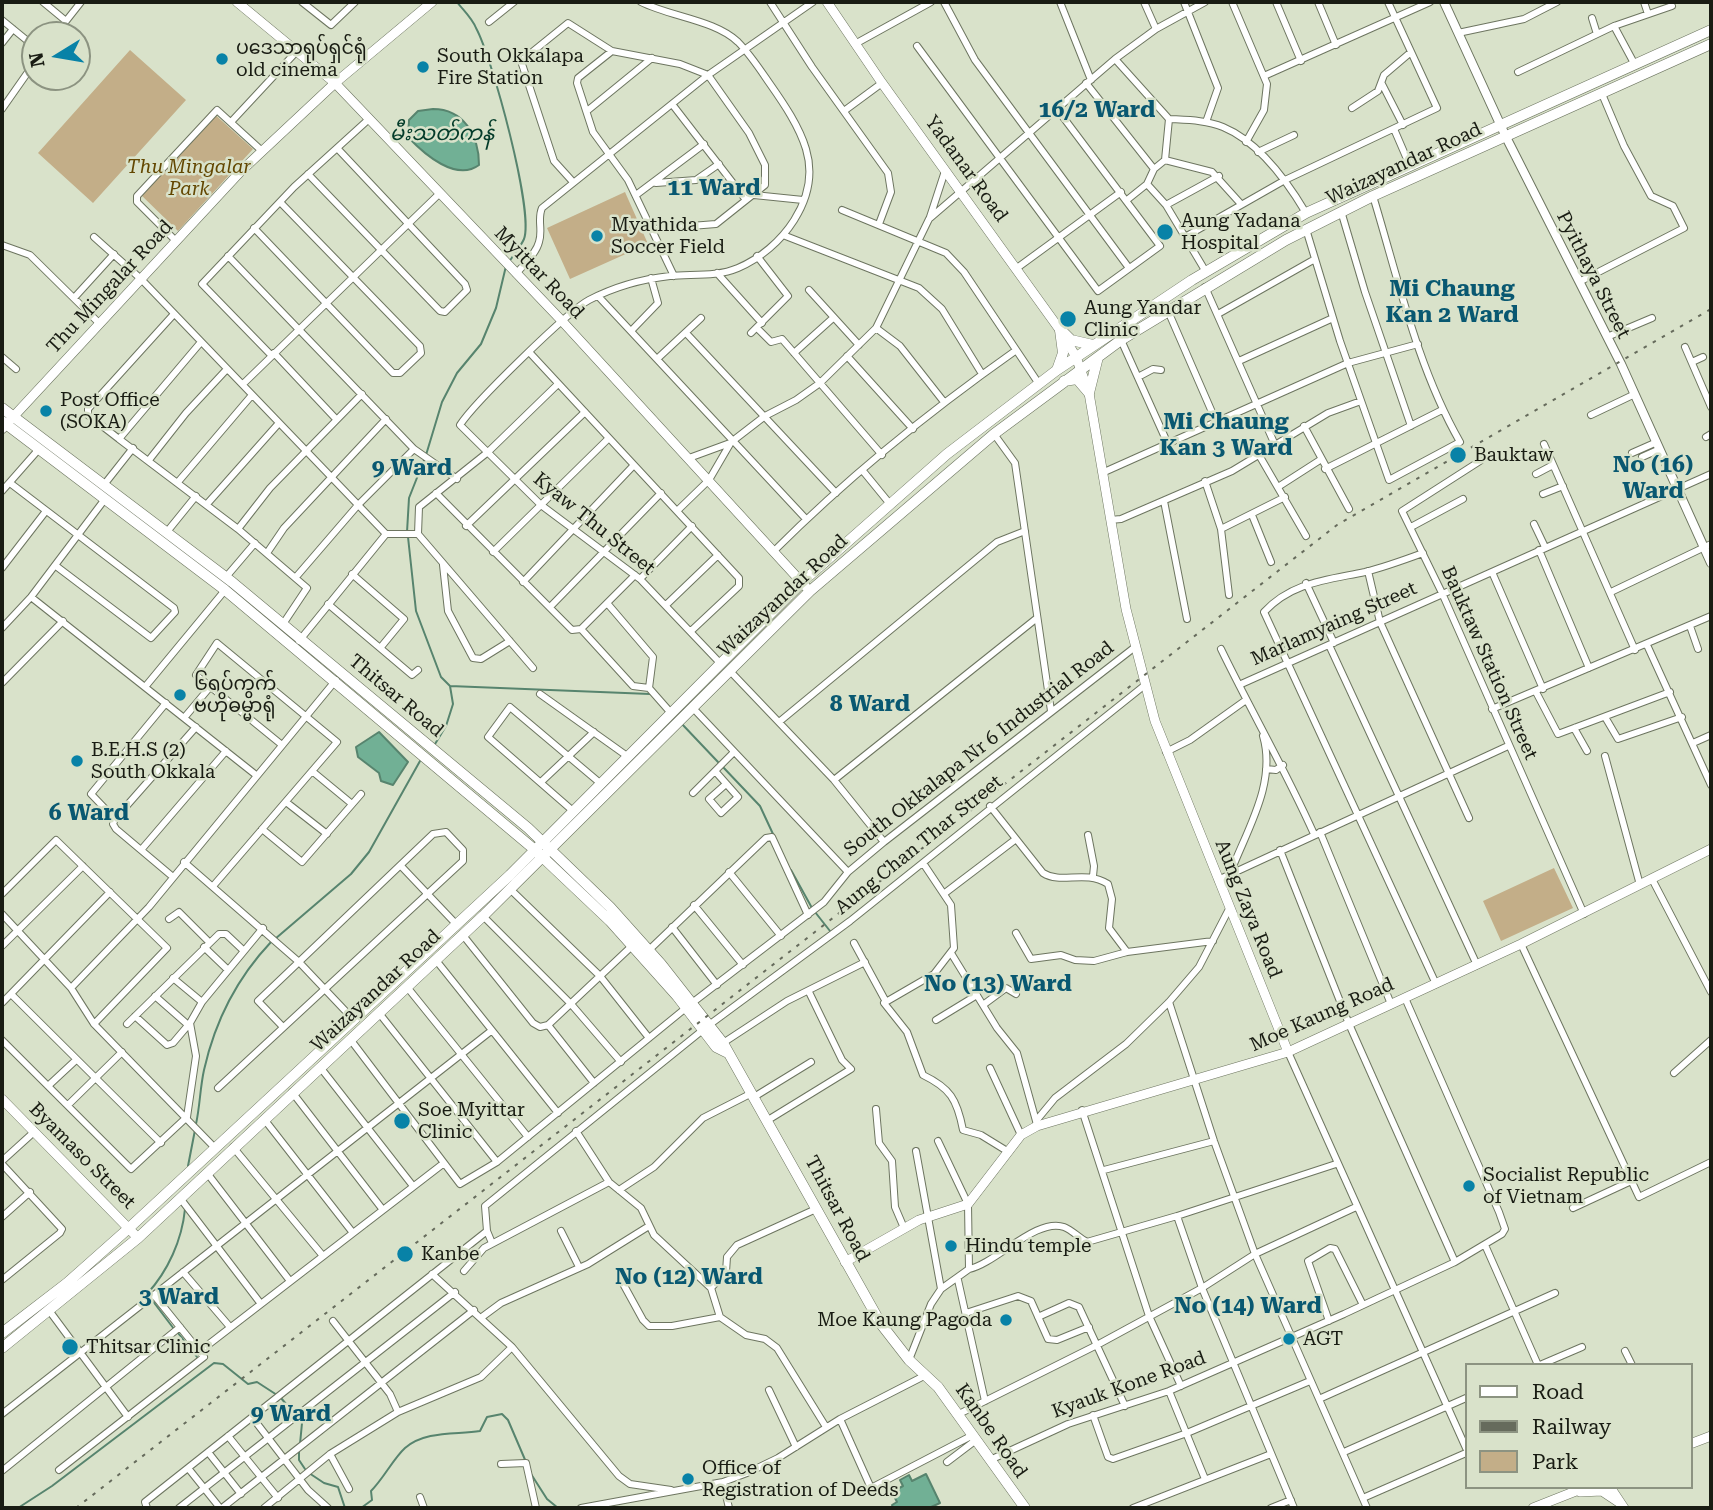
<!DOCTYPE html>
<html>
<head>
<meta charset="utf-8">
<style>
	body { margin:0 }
	#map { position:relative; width:1713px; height:1510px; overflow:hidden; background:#d9e2ca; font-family:"Roboto Serif",serif }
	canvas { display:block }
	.frame { position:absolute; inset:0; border:4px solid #191c13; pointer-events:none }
	.legend { position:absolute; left:1465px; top:1363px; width:228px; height:126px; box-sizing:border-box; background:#d9e2ca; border:2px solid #8c9381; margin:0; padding:9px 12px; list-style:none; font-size:21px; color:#191c13 }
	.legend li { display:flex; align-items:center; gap:14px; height:35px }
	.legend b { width:35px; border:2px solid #8c9381 }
	.north { position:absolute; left:21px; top:21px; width:70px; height:70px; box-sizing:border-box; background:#d9e2ca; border:2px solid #8c9381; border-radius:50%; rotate:259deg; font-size:19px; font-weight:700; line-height:28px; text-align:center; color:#191c13 }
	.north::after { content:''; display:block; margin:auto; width:24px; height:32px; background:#0882a7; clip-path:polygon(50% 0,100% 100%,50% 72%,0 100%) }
</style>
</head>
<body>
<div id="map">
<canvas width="1713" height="1510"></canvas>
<div class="frame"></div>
<ul class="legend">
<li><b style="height:9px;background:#fff"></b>Road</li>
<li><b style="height:9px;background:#666b5c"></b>Railway</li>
<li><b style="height:19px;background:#c3ae88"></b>Park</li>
</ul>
<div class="north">N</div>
</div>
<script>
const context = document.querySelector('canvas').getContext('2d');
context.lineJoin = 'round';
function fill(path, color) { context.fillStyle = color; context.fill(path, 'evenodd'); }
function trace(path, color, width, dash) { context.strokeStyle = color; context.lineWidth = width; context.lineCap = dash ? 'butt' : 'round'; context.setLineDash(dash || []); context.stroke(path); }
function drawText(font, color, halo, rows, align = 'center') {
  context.font = font + ' "Roboto Serif","Noto Sans Myanmar",serif'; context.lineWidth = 5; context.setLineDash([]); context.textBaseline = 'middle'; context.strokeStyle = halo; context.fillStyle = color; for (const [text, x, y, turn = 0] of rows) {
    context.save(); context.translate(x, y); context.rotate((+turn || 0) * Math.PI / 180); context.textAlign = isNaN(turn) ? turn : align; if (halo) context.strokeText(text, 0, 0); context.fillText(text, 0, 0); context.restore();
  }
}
fill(new Path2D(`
	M130 50 186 100 93 203 38 153Z
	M211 111 253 149 178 231 138 192Z
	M625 192 648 244 570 279 547 228Z
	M1554 868 1573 908 1501 941 1483 901Z`), '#c3ae88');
const water = new Path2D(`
	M433 109C464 109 479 136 479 165 456 182 424 154 408 137L409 120 418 111Z
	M379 732 408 762 393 785 381 781 379 773 358 757 356 747Z
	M926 1474 940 1503 929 1508H893L892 1505 897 1502 892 1492 903 1486 900 1480 909 1475 912 1481Z`);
fill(water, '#71b095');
trace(water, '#57846e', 2);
trace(new Path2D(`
	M457 2C463 10 472 18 476 28 492 57 534 211 524 239 521 246 514 254 509 262
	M426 455 442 402 457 373 481 344 496 308 506 266
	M407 532 409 498 424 460
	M408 537 416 611 441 677 450 686 453 704 446 726 435 744
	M450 686 650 694
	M681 723 718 762
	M722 766 760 806 773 834
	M791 870 812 908
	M815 912 830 931
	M275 939 351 874 369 852 420 761
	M196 1124C200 1106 200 1088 204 1070 215 1021 236 979 271 942
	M188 1166 195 1130
	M148 1296 147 1294C168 1271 182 1240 185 1209
	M152 1300 174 1329
	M178 1333 197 1357
	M281 1398 302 1423 300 1444
	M299 1450V1460L305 1469
	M309 1473 324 1483 338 1487 345 1508
	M531 1474 547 1499 558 1508
	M18 1508 52 1486 214 1363 223 1364 248 1384 257 1382 277 1395
	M361 1508 372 1500 371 1491C384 1478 393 1459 405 1448 426 1430 457 1435 480 1431L487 1417 502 1414 508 1420 526 1462`), '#57846e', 2);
const minor = new Path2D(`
	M43 2 66 21
	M302 2 331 25 355 2
	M641 2C671 17 715 20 738 42 750 54 761 71 770 84 784 104 799 126 806 149 821 199 782 249 738 268 717 277 693 274 670 276 642 279 614 287 589 300 568 311 474 403 460 425L541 505 640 579 720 663
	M770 2 812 67 888 173 891 192 879 224
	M944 2 975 60 1129 268
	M1060 2 1091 80
	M1144 2 1156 29
	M1184 2 1218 88 1206 122
	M1232 2 1267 84 1264 110 1246 142
	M1276 2 1301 61
	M1318 2 1336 45
	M1644 2 1648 14
	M1592 18 1597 34
	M2 20 35 47
	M489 22 514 2
	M1614 26 1635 65
	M1458 33 1524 19 1557 2
	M55 35 81 2
	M2 43 13 29
	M855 44 931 2
	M917 46 1098 291 1160 246 1057 109
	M612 51 578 78 577 83 593 132 628 180 674 276
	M1115 59 1169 119C1187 120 1206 120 1223 127 1259 142 1287 181 1306 213
	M1518 72 1614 26 1672 6
	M1264 76 1430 2
	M1086 83 1154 169
	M1382 84 1403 125
	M672 104 746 200
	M1352 108 1378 91 1384 75 1411 52
	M2 109 35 62
	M587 111 652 58
	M844 111 882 83
	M231 122 297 51
	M1394 129 1410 166
	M1258 152 1294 135
	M1165 160 1212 172 1240 203
	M308 174 440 311 445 312 467 290 465 284 337 148
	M573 182 554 161 521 61 568 23 612 51 680 64 708 75 749 133 765 165V185L716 224 653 229
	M656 183 696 180 719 164
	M1147 184 1166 205 1206 272
	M636 195 704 144
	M754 195 803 200
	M1127 200 1147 184 1154 169 1165 160 1169 119
	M1166 205 1219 176
	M842 210 946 253 964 272 1039 384
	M1341 211 1365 292 1411 426
	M930 217 945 171
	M254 228 393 373H400L421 353 420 346 280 202
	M1306 229 1340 341 1389 480 1460 442C1417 367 1398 278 1373 196
	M783 235 919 288 942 309 982 374
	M94 237 141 279 386 534H418L533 668
	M1185 237 1285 180 1437 108 1388 2
	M176 241 137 202V196L217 110 262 151
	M2 245 30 255 100 324
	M228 256 414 449 457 479
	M1017 268 1121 192
	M717 273 762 323
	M516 274C524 264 536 254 539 242 543 230 537 219 542 208L708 75 813 2
	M1579 282 1684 228 1673 206 1651 196 1624 146 1602 94
	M1205 287 1275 445
	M809 290 859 345
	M598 296 806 519
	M74 298 114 254
	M1168 311 1215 419
	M1218 314 1315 259
	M757 328 771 342 782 339 882 455
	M876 328 900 346 944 402
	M631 331 658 303 651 278
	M686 333 836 493
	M751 333 788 296 757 256
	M1607 337 1652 318
	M1121 340 1167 442
	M201 342 119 439 238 529 307 588 283 624
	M1685 347 1711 407
	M274 353 336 419
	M530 353 739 578V586L691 631
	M794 353 833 318
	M272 356 202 284 294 187 369 119
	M847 356 913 429
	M2 357 16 369
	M657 359 701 318
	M1239 361 1333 318
	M1692 362 1703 357
	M1138 377 1153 369 1161 370
	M243 384 439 194
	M1591 415 1635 394
	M1304 426 1349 509
	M994 434 1015 463 1051 711
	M1706 437 1711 434
	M119 439 88 415V409L174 314
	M1544 444 1635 650
	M1632 453 1657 442
	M1259 455 1306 536
	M1642 457 1660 449
	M689 458 730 443 765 416 796 400 820 383 876 328 929 219 1115 59 1156 29 1205 2
	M149 460 186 413 227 369
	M1480 461 1402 511 1442 593 1584 914
	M1325 469 1442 410
	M863 471 890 504
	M1102 473 1348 363 1418 344
	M1536 474 1553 465
	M1205 481 1221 529 1229 595
	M178 482 252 395
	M10 483 174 608 175 612 151 638 56 566
	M103 486 133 448
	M1278 487 1320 460
	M2 491 39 449
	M436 493 572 630 581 629 633 686 649 688
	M1543 494 1563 486
	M1164 501 1187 619
	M207 504 279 423
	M677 511 709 480 730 444
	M1252 515 1271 562
	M1110 520 1121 519 1232 471 1328 413 1361 401
	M1534 524 1545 547
	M466 526 585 412
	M1411 527 1463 499
	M238 529 270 488 362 394
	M1221 529 1285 497
	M166 533 196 496
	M418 534 419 507 488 452 558 384
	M1539 550 1589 668
	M774 551C848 477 930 411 1015 351
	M493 552 609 438
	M267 553 284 528 386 419
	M1423 553C1404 560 1385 567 1365 572 1327 580 1292 582 1264 612L1436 984
	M443 565 448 611 473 658 481 659 510 641
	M2 568 46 511
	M1368 571 1380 622 1469 818
	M1492 572 1543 689
	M352 574 404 619 381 647
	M226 577 255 543
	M296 577 358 505 414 449
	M640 579 692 526
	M523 582 634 465
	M1306 583 1334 643
	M1611 592 1711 544
	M31 597 256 775
	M607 603 653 657 649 688 671 713
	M328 604 412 675 418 670
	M666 605 718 555
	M550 607 661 493
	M1690 626 1698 649
	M2 628 31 597 105 499
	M581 629 635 575
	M299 641 386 534
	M1329 645 1477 965
	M1647 645 1711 785
	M1221 649C1251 711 1286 771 1314 834
	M729 670 834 780 884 842
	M2 683 63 621
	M1239 685 1711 474
	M145 687 226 589
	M1536 692 1558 734 1670 692
	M540 694 627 756
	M166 703 91 794 115 819 113 824 116 829 173 877
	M692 707 848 872
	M1492 709 1711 616
	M1605 717 1618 739 1682 717
	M184 718 210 687
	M779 722 997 542 1025 531
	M1574 728 1587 751
	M1693 743 1711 735
	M1166 752 1190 740 1246 700
	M1605 756 1640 885
	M1266 769 1276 770 1283 765
	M312 771 352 804
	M715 771 738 797 721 813 709 799 726 784
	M834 780 1037 618
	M541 782 594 732
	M693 793 734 752
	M286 802 327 834
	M990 806 1043 873C1062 885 1084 869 1108 884L1112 899 1109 928 1127 952
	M573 811 488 737 510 707 600 783
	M115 819 196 727
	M262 829 302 862 361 794
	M1320 832 1391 1004
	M1088 835 1094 866 1093 876
	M141 850 226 751
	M1280 850 1349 1024 1455 1262
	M184 862 299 962 353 1019
	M923 863 951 905 954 948 934 974 884 1003 907 1032 923 1075C950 1088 957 1099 963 1130L981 1135 1007 1151
	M401 866 456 924
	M729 872 781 936
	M1230 874C1246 831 1277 784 1263 736
	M1652 879 1711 992
	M1218 880 1508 746
	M214 885 337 742 217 643 196 675 282 745
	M510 889 600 976 649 1038
	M945 893 1016 839
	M2 894 56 840 167 948 94 1024
	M694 905 743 965
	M2 914 71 988 94 1024 215 1148
	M483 916 571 1004 621 1062
	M169 919 179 912 209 942
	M672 927 717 985
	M1016 933 1031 959 1061 955 1075 960 1094 961 1127 952 1213 941
	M462 934 533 1023 540 1027 548 1025
	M854 943 885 1000
	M1521 944 1639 1197 1711 1162
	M2 946 83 866
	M204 947 228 970
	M649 950 766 838 772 837 808 915
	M951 953 997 1028 1017 1053 1036 1121
	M435 959 558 1113
	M173 978 202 1002
	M407 987 528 1137
	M71 988 149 907 336 680
	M11 994 161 1143
	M155 996 187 1024
	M1169 1002 1214 1141 1255 1254 1367 1508
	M2 1003 110 892
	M983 1005 1006 988 1016 994
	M379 1013 497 1162
	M135 1016 167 1045 173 1043 190 1023
	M936 1020 977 995
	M127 1024 219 934H226L244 951
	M548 1025 633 945
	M548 1025 594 1083
	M350 1039 460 1184 497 1162 692 1003 824 902 848 872 884 842 1135 647
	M2 1040 131 1169 187 1117 196 1056 190 1023 202 1002 263 928
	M723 1043 787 1001 865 962
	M1288 1052 1466 1448
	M320 1067 413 1186
	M990 1068 1021 1135
	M1674 1073 1711 1040
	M48 1086 76 1060
	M218 1088 463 861V850L446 832 433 834 258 1001 283 1027
	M292 1092 383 1210
	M754 1097 811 1062
	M68 1105 122 1052
	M876 1109 879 1143 892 1161 895 1207 904 1228
	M1082 1110 1149 1316 1181 1386
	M264 1119 353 1233
	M768 1120 851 1069 842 1060 809 992
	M1037 1126 1036 1121 1055 1098 1126 1044 1169 1002 1199 967 1229 909
	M576 1131 609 1182 641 1208 654 1235 711 1288 720 1317 746 1335 765 1339 777 1348 826 1427
	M233 1147 323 1256
	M916 1151 941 1289
	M2 1161 34 1132
	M2 1164 62 1229 60 1233 2 1280
	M1104 1170 1214 1141
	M207 1173 290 1281
	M619 1190 654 1167 703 1118 752 1093
	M180 1198 261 1304
	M1573 1208 1629 1182
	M1177 1216 1202 1288 1294 1508
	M2 1217 30 1192
	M561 1231 579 1267
	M492 1243 487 1231 485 1206 709 1025 850 921 1145 685
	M1485 1245 1538 1365
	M969 1269C995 1264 1037 1217 1064 1227 1072 1230 1079 1238 1087 1242L1177 1216 1336 1164
	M464 1271 484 1248 609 1182
	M183 1272 230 1327
	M432 1274 512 1347 619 1476 630 1484 671 1490
	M621 1280 643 1320 649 1326H672L720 1317
	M958 1280 985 1401
	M711 1288 726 1272 727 1257 737 1245 816 1209
	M48 1309 128 1417
	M966 1313 1018 1296 1031 1301 1048 1339 1057 1340 1089 1327
	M482 1317 501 1303 588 1264 649 1226
	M1038 1317 1069 1303 1079 1307 1125 1406
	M333 1321 390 1394 398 1412
	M1329 1321 1308 1261 1330 1248 1335 1249 1363 1305
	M200 1351 444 1163
	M1625 1351 1632 1365
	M909 1360 931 1304 941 1289 969 1269 968 1204 938 1141
	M1540 1365 1582 1347
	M769 1390 796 1447
	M1169 1391 1205 1479
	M1319 1399 1555 1293
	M2 1414 491 1031
	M959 1414 1097 1345 1202 1288 1255 1254 1356 1207
	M1093 1415 1108 1457 1113 1459 1187 1433 1310 1381
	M252 1417 308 1490 328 1508
	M840 1419 871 1488 973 1435
	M228 1436 278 1498
	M208 1452 241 1494
	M1344 1452 1466 1398
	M330 1454 349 1489
	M990 1460 1068 1424 1169 1391 1344 1314 1455 1262 1502 1234 1505 1229 1499 1212 1405 998
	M947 1462 976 1440
	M501 1464 526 1463 536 1508
	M188 1468 220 1508
	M59 1470 204 1357 154 1295
	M2 1471 180 1327
	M723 1482 729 1508
	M420 1497 424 1508
	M1363 1498 1466 1453
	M147 1508 145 1502 487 1231
	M179 1508 455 1292
	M222 1508 474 1310
	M264 1508 330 1454 398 1412 481 1377 512 1347
	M581 1508 723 1482 747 1473 778 1458 840 1419 926 1375
	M1133 1508 1271 1454
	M1271 1508 1291 1500`);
const tertiary = new Path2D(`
	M1444 2 1506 137 1621 364 1711 563`);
const secondary = new Path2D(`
	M237 2 335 83 562 321 806 587
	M827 2 882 83 1060 330 1076 357 1089 393 1126 609 1155 721 1288 1052
	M2 429 241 171 335 83 432 2
	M2 1099 138 1238
	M845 1262 919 1220 968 1204 1021 1135 1037 1126 1288 1052 1521 944 1711 849
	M1690 1444 1711 1436
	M1610 1487 1624 1508
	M1580 1492 1602 1491 1620 1503
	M1533 1508 1586 1487`);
const primary = new Path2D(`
	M1061 330 1071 340 1093 345
	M1057 370 1063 353 1060 330
	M1064 381 1077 379 1089 393
	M1089 393 1098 357
	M2 408 232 582 528 828 610 907 661 964 723 1043 881 1324 909 1360 938 1387 1025 1508
	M2 421 225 590 535 850 610 921 677 996 716 1047 726 1052
	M2 1333 67 1283 129 1228 510 875 802 582 947 454 1057 370 1192 280 1306 213 1711 30
	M2 1348 138 1238 483 916 810 591 994 434 1121 340 1286 240 1373 196 1711 44`);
trace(minor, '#6d7560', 8);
trace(tertiary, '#6d7560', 10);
trace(secondary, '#6d7560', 10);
trace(primary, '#6d7560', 11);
trace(minor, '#fff', 6);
trace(tertiary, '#fff', 8);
trace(secondary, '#fff', 9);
trace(primary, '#fff', 10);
trace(new Path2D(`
	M76 1508 1337 525 1711 309`), '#666b5c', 2, [3.5, 7]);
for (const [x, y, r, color] of [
	[222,59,7,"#0882a7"],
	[423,67,7,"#0882a7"],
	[1165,232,9,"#0882a7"],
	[597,236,7,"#0882a7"],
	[1068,319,9,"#0882a7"],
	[46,411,7,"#0882a7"],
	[1458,455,9,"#0882a7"],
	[180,695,7,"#0882a7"],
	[77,761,7,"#0882a7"],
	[402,1121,9,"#0882a7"],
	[1469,1186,7,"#0882a7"],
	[951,1246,7,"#0882a7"],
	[405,1254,9,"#0882a7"],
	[1006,1320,7,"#0882a7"],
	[1289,1339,7,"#0882a7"],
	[70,1347,9,"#0882a7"],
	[688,1479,7,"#0882a7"]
]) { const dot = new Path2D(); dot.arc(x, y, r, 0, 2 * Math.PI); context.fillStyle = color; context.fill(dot); trace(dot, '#d9e2ca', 2.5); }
drawText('19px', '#191c13', '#d9e2ca', [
	["ပဒေသာရုပ်ရှင်ရုံ",236,48],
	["old cinema",236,70],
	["South Okkalapa",437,56],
	["Fire Station",437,78],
	["Aung Yadana",1181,221],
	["Hospital",1181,243],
	["Myathida",611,225],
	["Soccer Field",611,247],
	["Aung Yandar",1084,308],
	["Clinic",1084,330],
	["Post Office",60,400],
	["(SOKA)",60,422],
	["Bauktaw",1474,455],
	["၆ရပ်ကွက်",194,684],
	["ဗဟိုဓမ္မာရုံ",194,706],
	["B.E.H.S (2)",91,750],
	["South Okkala",91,772],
	["Soe Myittar",418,1110],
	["Clinic",418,1132],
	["Socialist Republic",1483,1175],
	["of Vietnam",1483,1197],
	["Hindu temple",965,1246],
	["Kanbe",421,1254],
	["Moe Kaung Pagoda",992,1320,"right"],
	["AGT",1303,1339],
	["Thitsar Clinic",86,1347],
	["Office of",702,1468],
	["Registration of Deeds",702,1490]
], 'left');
drawText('19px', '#191c13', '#d9e2ca', [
	["Waizayandar Road",1404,164,-25],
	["Yadanar Road",966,169,54],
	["Myittar Road",539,273,46],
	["Pyithaya Street",1593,275,63],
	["Thu Mingalar Road",110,287,-47],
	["Kyaw Thu Street",594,524,39],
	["Waizayandar Road",783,596,-43],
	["Marlamyaing Street",1334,624,-24],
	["Bauktaw Station Street",1489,663,66],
	["Thitsar Road",396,696,40],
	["South Okkalapa Nr 6 Industrial Road",979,749,-38],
	["Aung Chan Thar Street",919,845,-39],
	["Aung Zaya Road",1248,909,68],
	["Waizayandar Road",376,991,-43],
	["Moe Kaung Road",1322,1015,-24],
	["Byamaso Street",82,1156,45],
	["Thitsar Road",837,1209,62],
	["Kyauk Kone Road",1129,1385,-20],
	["Kanbe Road",991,1431,55]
]);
drawText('italic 19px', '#634701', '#d9e2ca', [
	["Thu Mingalar",189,167],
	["Park",189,189]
]);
drawText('italic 21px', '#033b29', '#d9e2ca', [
	["မီးသတ်ကန်",442,134]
]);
drawText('bold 23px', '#095871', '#d9e2ca', [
	["16/2 Ward",1097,110],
	["11 Ward",714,188],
	["Mi Chaung",1452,289],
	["Kan 2 Ward",1452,315],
	["Mi Chaung",1226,422],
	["Kan 3 Ward",1226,448],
	["No (16)",1653,465],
	["Ward",1653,491],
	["9 Ward",412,468],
	["8 Ward",870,704],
	["6 Ward",89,813],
	["No (13) Ward",998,984],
	["No (12) Ward",689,1277],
	["3 Ward",179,1297],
	["No (14) Ward",1248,1306],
	["9 Ward",291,1414]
]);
</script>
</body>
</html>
